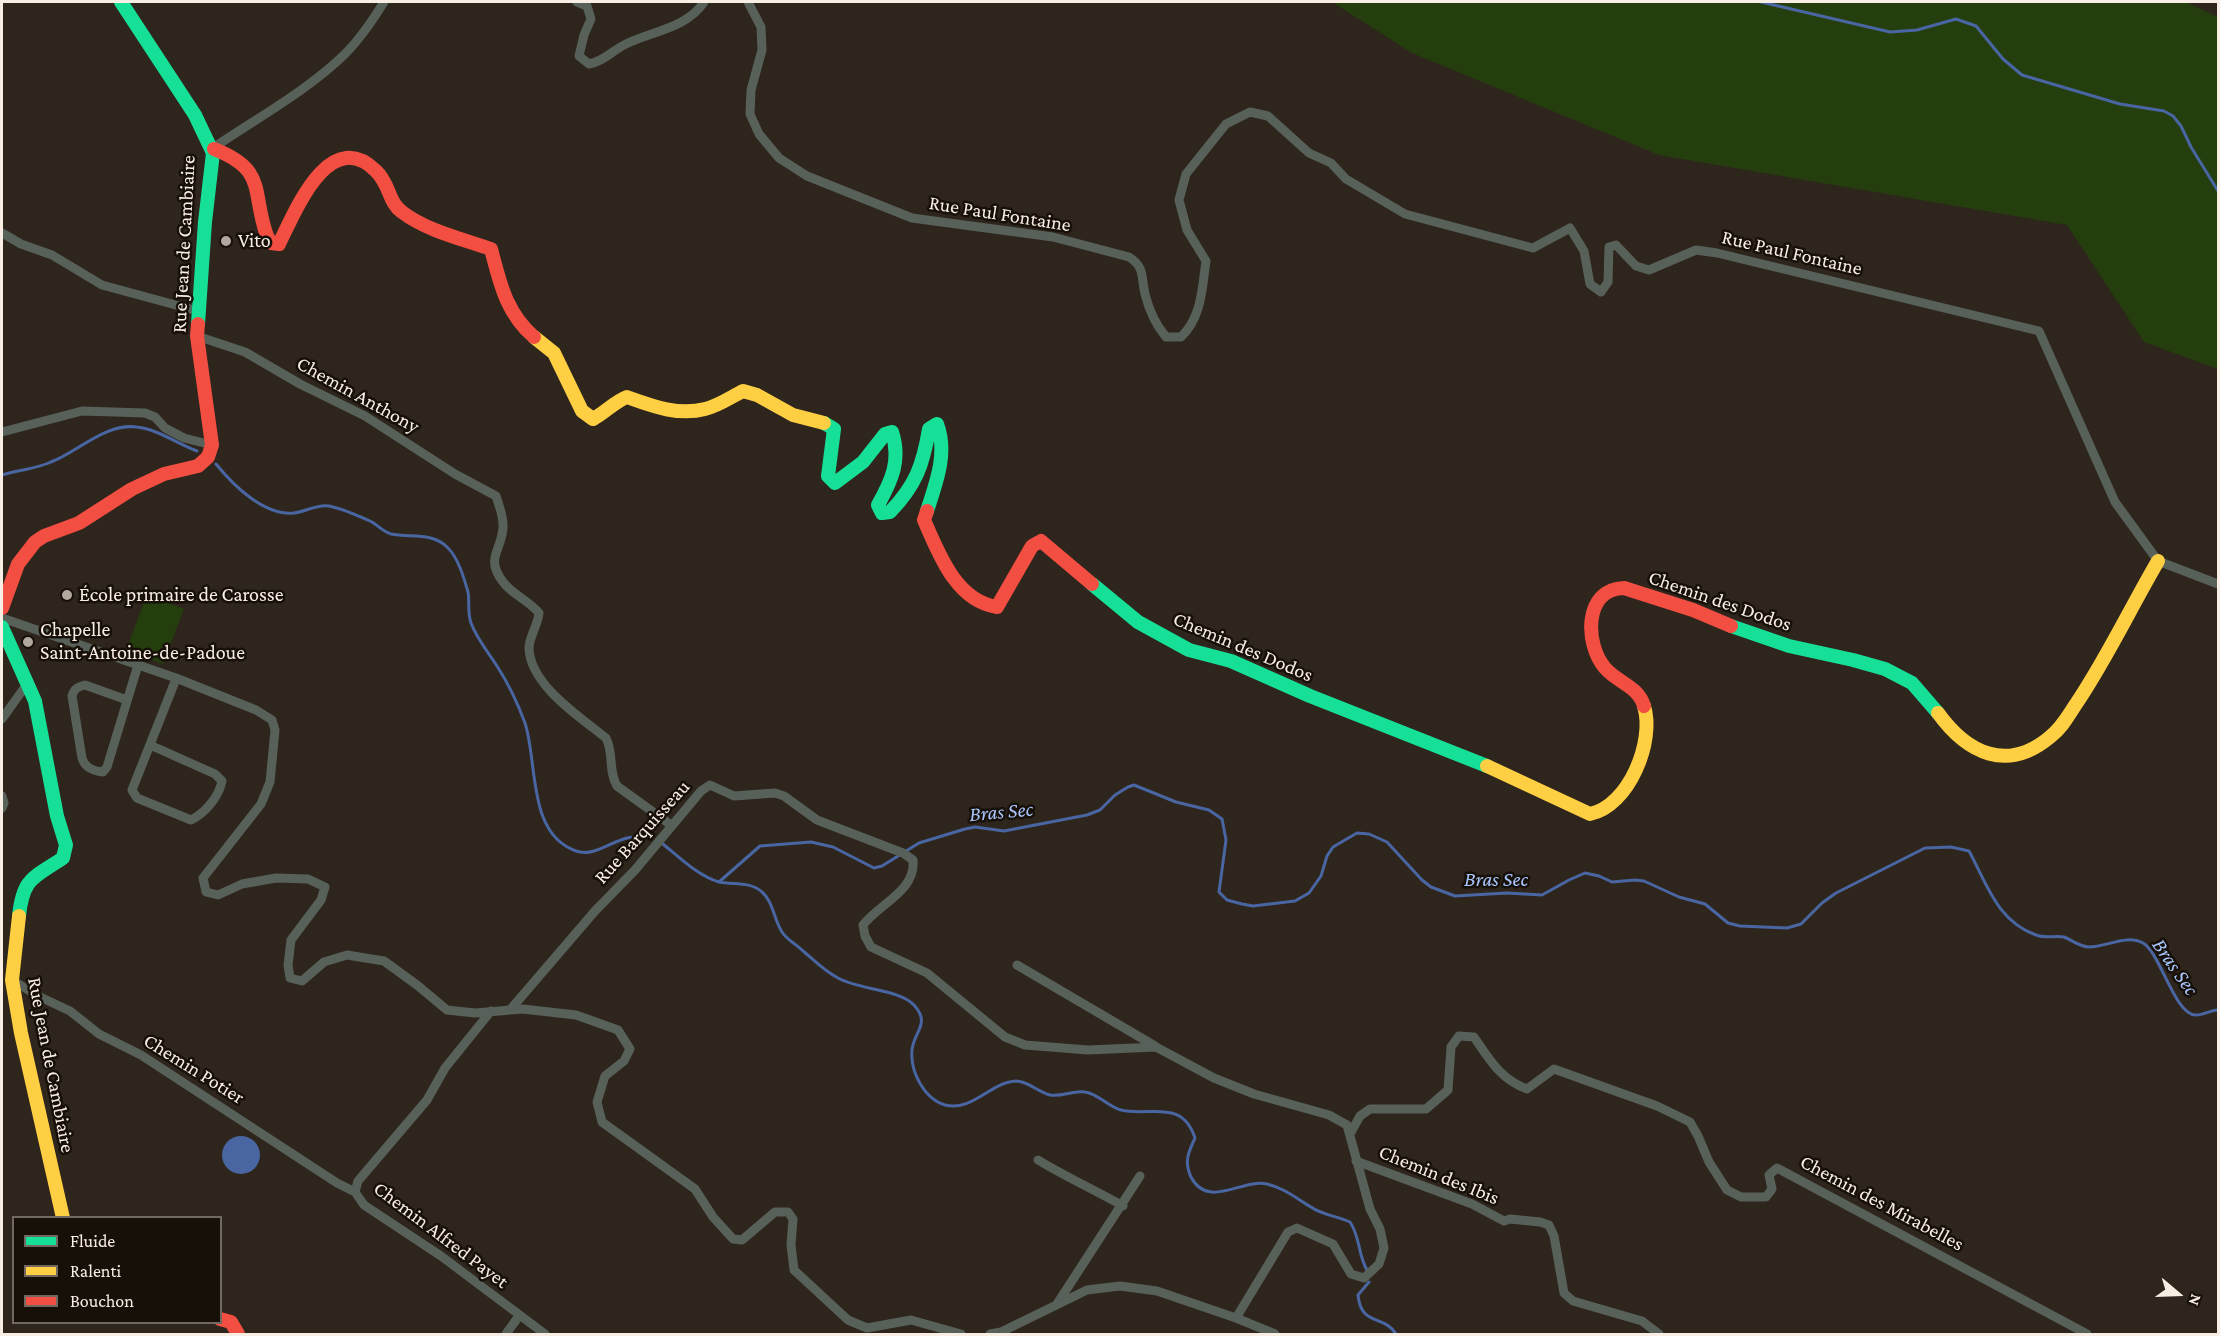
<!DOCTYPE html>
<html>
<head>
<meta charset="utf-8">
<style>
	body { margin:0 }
	#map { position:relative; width:2220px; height:1336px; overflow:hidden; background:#2e251c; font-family:"Crimson Pro",serif }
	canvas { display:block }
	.frame { position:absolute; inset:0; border:3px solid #f9eee4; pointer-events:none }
	.legend { position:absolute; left:12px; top:1216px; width:210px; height:108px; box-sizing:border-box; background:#171009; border:2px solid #716961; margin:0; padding:8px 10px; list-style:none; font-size:18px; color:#f9eee4 }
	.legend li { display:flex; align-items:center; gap:12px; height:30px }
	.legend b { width:30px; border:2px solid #716961 }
	.north { position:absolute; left:2148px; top:1264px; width:60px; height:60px; -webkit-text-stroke:4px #171009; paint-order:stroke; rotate:109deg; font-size:16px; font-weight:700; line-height:24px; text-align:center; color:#f9eee4 }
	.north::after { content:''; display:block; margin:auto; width:21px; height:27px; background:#f9eee4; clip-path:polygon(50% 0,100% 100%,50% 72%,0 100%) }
</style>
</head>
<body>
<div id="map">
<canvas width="2220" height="1336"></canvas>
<div class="frame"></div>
<ul class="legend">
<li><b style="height:8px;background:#16e098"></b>Fluide</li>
<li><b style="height:8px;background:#ffcf43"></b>Ralenti</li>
<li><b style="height:8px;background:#f24e42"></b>Bouchon</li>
</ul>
<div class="north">N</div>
</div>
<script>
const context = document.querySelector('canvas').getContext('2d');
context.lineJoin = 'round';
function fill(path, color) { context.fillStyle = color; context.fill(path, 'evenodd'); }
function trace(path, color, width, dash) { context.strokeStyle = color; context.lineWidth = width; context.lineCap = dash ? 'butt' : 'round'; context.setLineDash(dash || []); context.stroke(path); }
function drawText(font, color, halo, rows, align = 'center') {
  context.font = font + ' "Crimson Pro",serif'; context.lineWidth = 5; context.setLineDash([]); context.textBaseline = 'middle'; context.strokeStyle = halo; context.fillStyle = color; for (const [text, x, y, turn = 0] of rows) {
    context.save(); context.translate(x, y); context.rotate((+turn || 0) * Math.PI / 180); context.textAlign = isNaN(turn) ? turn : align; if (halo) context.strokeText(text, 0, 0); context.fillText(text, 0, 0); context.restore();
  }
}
fill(new Path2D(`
	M1332 2H2186L2218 17V369L2144 342 2067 225 1659 155 1412 53Z
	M147 595 184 609 163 664 126 650Z`), '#243e0e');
fill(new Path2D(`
	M222 1155a19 19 0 1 1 38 0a19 19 0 1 1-38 0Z`), '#4966a3');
trace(new Path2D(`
	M1761 2 1890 32 1917 30 1956 19 1976 26 2003 59 2022 75 2120 104 2164 111 2173 116 2181 126 2191 147 2218 191
	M216 464C233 485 264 516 294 513 305 512 317 504 329 506 343 509 359 516 372 522 378 526 384 532 391 534 410 538 432 532 447 547 458 557 464 578 468 592 470 603 467 611 471 623 477 639 488 652 497 666 508 683 518 704 525 723 538 763 527 834 576 851 594 857 610 842 627 838 635 836 642 836 650 837
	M2 475C18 470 36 469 51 462 79 451 105 423 137 427 157 429 178 444 197 451
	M663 844C679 857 698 876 719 882 733 885 750 881 762 892 773 901 774 920 782 932 787 940 796 944 802 950 814 960 824 971 838 978 859 990 899 989 914 1005 931 1024 914 1031 912 1050 910 1071 924 1099 945 1105 972 1112 991 1082 1016 1081 1028 1081 1038 1092 1050 1095 1063 1097 1073 1090 1085 1092 1099 1094 1108 1107 1121 1110 1149 1117 1182 1098 1195 1138 1188 1153 1184 1162 1191 1177 1208 1210 1243 1178 1267 1184 1284 1188 1296 1198 1311 1207 1322 1215 1337 1216 1350 1222 1360 1236 1358 1255 1367 1270
	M719 882 760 846 811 842 833 847 874 868 882 866 919 843 965 829 975 827 1004 831 1087 815 1100 810 1115 795 1128 787 1134 785 1176 802 1209 810 1222 819 1226 840 1219 892 1227 900 1242 904 1253 906 1295 901 1309 893 1321 876 1327 856 1333 847 1357 833 1369 834 1387 842 1422 880 1431 887 1455 896 1507 893 1542 895 1569 880 1585 873 1599 876 1612 882 1635 880 1644 881 1679 897 1705 904 1728 923 1740 926 1787 928 1801 924 1822 903 1836 893 1925 848 1951 847 1969 851C1987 884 1997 921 2036 935 2046 939 2055 935 2064 937 2072 940 2080 947 2089 947 2107 947 2126 934 2143 943 2160 952 2175 1016 2196 1015 2204 1015 2211 1010 2218 1010
	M1369 1282 1358 1295C1361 1327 1384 1314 1396 1334`), '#4966a3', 3);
trace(new Path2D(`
	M577 2 587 6 591 19 584 35 579 56 589 64C603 62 613 50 626 44 653 31 687 28 704 2
	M748 2 761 27 762 50 751 90 750 114 759 134 779 158 807 176 912 218 1053 237 1129 257C1145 267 1141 277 1145 294 1149 310 1155 324 1166 337H1181C1202 317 1202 288 1206 261L1187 230 1179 200 1186 174 1226 124 1250 112 1268 116 1309 153 1331 163 1346 179 1405 214 1533 248 1570 228 1584 251 1590 284 1601 292 1608 282 1609 247 1616 245 1636 266 1649 270 1696 250 1717 253 2039 331 2115 502 2158 561 2218 584
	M213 153 216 146C259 117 308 90 345 54 361 38 373 20 384 2
	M2 233 21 244 52 255 102 285 198 311
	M197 336 245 352 300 384 365 416 455 474 496 496C499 506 504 517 503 528 501 552 485 558 503 582 513 595 528 600 539 613 538 625 529 637 529 648 530 685 580 717 606 738 614 753 608 771 617 786L671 825
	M2 432 82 411 145 413 155 417 165 428 184 438 212 445
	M2 618 176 678 256 710 272 720 275 730 270 782 261 804 203 878 206 892 218 895 242 884 276 878 308 879 325 887 321 900 291 940 288 965 290 978 302 981 324 962 347 955 384 961 417 985 447 1010 475 1013 523 1009 576 1015 618 1030 630 1049 624 1061 605 1076 597 1102 602 1122 695 1189 713 1217 733 1239 742 1240 775 1212H788L793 1219 791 1245 794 1270 848 1320 867 1328 911 1320 961 1334
	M127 700 85 685C77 687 74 689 72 696L82 758C85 768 93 771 103 772L107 767 138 665
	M2 719 27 684
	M150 745 215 774 222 781C219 797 205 813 191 820L137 798 132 790 174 684 176 678
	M2 796 4 803 2 808
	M1017 965 1155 1046
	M12 980 38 996 70 1011 99 1034 141 1055 337 1183 355 1192
	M510 1010 595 911 635 870 701 791 710 785 734 796 775 793 784 796 817 820 903 853 913 860C916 891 880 903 863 925L865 936 871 947 927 973 1005 1037 1025 1045 1088 1050 1156 1047 1214 1078 1254 1094 1329 1115 1347 1125 1370 1209 1380 1229 1384 1248 1379 1264 1364 1278 1351 1274 1333 1244 1297 1228 1288 1232 1236 1318
	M491 1011 445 1068 427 1100 358 1181 355 1192 364 1205 441 1256 545 1334
	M1350 1134 1360 1116 1370 1109H1426L1448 1090 1451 1047 1459 1036 1474 1037C1489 1059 1501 1080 1527 1089L1554 1069 1657 1106 1690 1122 1698 1136 1709 1162 1727 1190 1741 1197H1766L1772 1189 1769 1175 1777 1168 2087 1334
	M1038 1160C1066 1177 1095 1190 1123 1206
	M1356 1161 1472 1204 1504 1221 1510 1219 1540 1222 1549 1225 1554 1236 1564 1293 1573 1301 1642 1321 1659 1334
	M1057 1304 1140 1176
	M506 1334 519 1316
	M990 1334 1001 1332 1087 1290 1120 1286 1157 1291 1236 1318 1275 1334`), '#576059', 9);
trace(new Path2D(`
	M121 2 195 115 213 153 205 222 198 324
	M824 423 834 429 828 476 835 483 863 462 885 434 892 432C901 460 892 480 878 505L882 513 890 512C916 485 923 465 929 429L937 424C948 453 936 483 927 511
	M1092 584 1138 622 1189 650 1231 661 1310 696 1487 766
	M1731 626 1789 646 1853 660 1885 669 1912 683 1938 713
	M2 627 35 701 57 816 66 845 63 858C33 878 23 878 19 916`), '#16e098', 14);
trace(new Path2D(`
	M534 337 554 353 582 411 593 419C606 412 614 402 627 397 652 406 678 416 705 409 718 406 731 397 743 391L757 395 793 415 824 423
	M1938 713C1967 753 2007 773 2050 737 2063 727 2069 714 2078 701 2108 656 2131 607 2158 561
	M1487 766 1590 814C1629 806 1655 741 1644 706
	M19 916 12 980 21 1033 63 1218`), '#ffcf43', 14);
trace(new Path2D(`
	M214 149C268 170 251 192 267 236L271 243 279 244C295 212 329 125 376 171 390 184 388 202 402 212 427 231 462 239 491 249 500 283 506 313 534 337
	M927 511 924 520C939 554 956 601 997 607L1032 546 1041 541 1092 584
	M2 608 18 564 35 542 44 536 79 523 132 489 164 474 198 466 208 457 212 445 197 336 198 324
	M1644 706C1638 686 1618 683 1605 668 1585 645 1583 589 1624 588L1693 610 1731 626
	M220 1319 231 1322 238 1334`), '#f24e42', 14);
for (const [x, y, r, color] of [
	[226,241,6,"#b2a89e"],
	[67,595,6,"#b2a89e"],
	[28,642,6,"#b2a89e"]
]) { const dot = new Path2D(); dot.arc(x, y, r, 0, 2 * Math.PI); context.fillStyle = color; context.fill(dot); trace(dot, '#171009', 2); }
drawText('20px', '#f9eee4', '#171009', [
	["Rue Paul Fontaine",1000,214,9],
	["Rue Jean de Cambiaire",184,244,-87],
	["Rue Paul Fontaine",1792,253,13],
	["Chemin Anthony",358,395,29],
	["Chemin des Dodos",1720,601,19],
	["Chemin des Dodos",1243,647,23],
	["Rue Barquisseau",642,832,-48],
	["Rue Jean de Cambiaire",51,1065,79],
	["Chemin Potier",194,1069,32],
	["Chemin des Ibis",1439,1175,22],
	["Chemin des Mirabelles",1882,1203,28],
	["Chemin Alfred Payet",441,1235,37]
]);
drawText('20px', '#f9eee4', '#171009', [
	["Vito",238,241],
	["École primaire de Carosse",79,595],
	["Chapelle",40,630],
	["Saint-Antoine-de-Padoue",40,653]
], 'left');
drawText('italic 21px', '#a8c5fd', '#171009', [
	["Bras Sec",1001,812,-5],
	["Bras Sec",1496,880],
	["Bras Sec",2175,967,55]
]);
</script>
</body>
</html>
